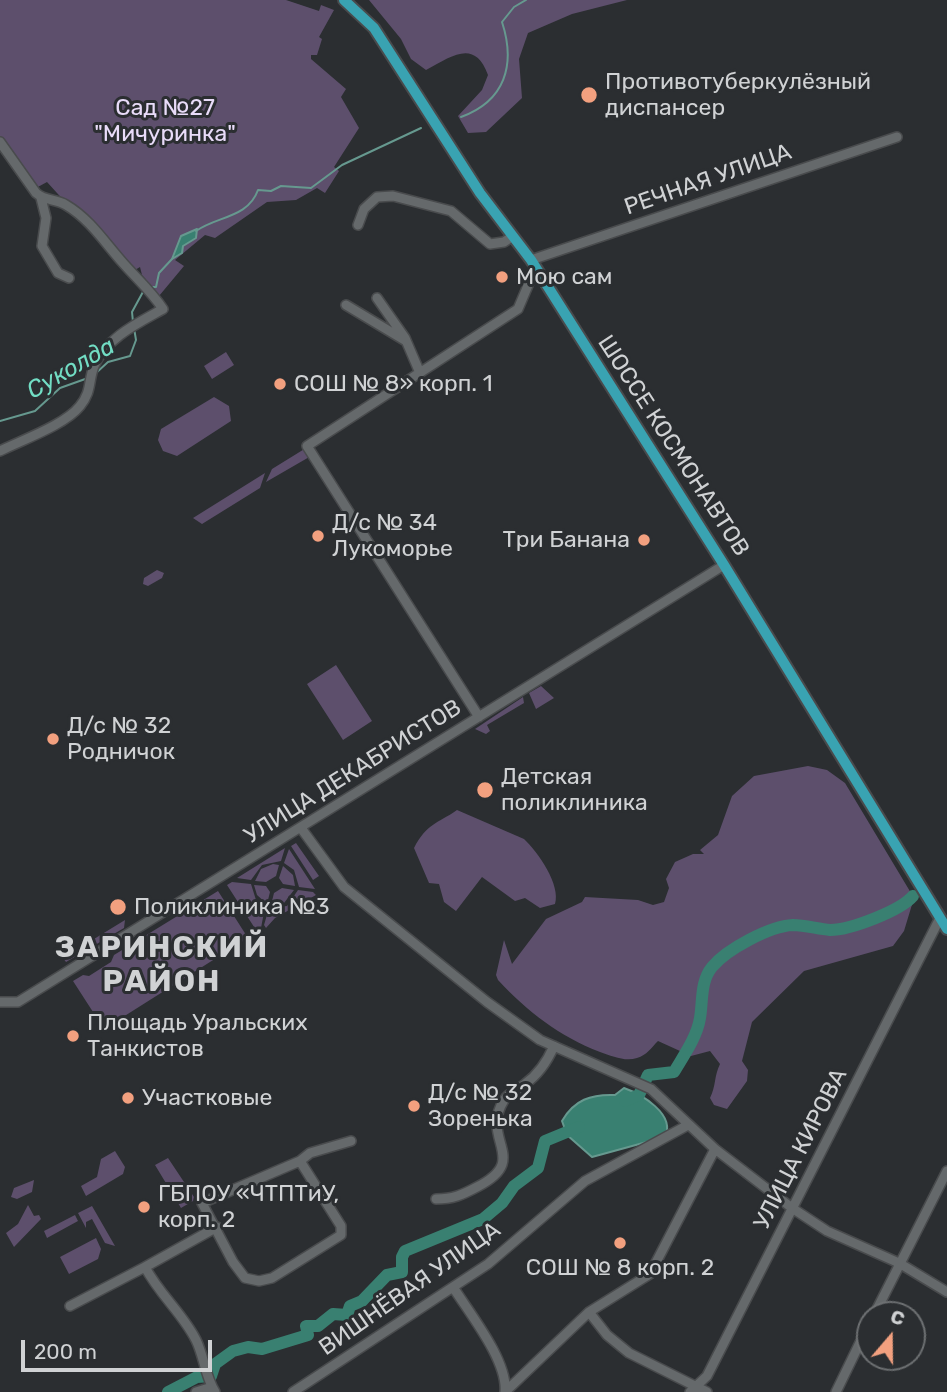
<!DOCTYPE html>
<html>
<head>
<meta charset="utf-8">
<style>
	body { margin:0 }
	#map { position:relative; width:947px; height:1392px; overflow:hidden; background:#2b2e31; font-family:Rubik,sans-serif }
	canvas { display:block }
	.north { position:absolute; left:856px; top:1301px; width:70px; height:70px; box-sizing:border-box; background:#2b2e31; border:2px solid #6d7072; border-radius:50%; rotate:20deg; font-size:19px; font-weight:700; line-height:28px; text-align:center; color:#d0d2d4 }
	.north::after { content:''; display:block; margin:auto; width:24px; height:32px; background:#f2a07f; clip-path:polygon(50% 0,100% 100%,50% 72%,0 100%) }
	.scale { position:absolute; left:21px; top:1340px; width:191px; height:32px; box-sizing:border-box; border:4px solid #d0d2d4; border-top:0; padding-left:9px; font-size:21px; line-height:24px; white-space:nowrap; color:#d0d2d4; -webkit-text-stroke:5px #2b2e31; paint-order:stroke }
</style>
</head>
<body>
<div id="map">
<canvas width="947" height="1392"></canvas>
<div class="north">С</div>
<div class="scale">200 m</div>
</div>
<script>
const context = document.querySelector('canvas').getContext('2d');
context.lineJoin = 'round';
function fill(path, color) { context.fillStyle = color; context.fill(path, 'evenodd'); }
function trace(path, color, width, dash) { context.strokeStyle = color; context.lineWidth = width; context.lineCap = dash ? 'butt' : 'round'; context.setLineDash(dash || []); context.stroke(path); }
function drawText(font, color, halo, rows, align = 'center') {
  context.font = font + ' Rubik,sans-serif'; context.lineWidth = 6; context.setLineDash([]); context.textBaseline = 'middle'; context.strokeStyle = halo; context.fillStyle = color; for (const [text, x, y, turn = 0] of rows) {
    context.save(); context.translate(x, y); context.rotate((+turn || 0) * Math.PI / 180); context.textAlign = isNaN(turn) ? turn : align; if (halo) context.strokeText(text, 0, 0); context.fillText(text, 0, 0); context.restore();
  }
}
fill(new Path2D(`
	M0 0H286L319 11 321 5 334 10 319 37 322 39 317 55H311V59L346 89 341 97 359 128 334 167 339 171 325 193 317 188 296 200 267 202 215 238 205 235 175 260 184 266 159 296 142 275 140 267 135 270 88 215 67 204 47 182 36 188 0 136Z
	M369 0H627L572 14 528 33 519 59 522 98 486 132 468 133 458 116 482 90 488 75C475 39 453 55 426 70L411 59 401 39Z
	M226 352 234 365 212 379 204 366Z
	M214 397 229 406 231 421 177 456 163 451 158 440 161 429Z
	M306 448 311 456 266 482 272 469Z
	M265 473 260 488 202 524 193 518Z
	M157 570 164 573 162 578 148 586 143 584 144 578Z
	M336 665 372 721 343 740 307 684Z
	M541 686 554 698 536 709 529 693Z
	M523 697 524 703 487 725 490 731 486 734 475 729Z
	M808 766 827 770 845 783 914 898 904 931 893 946 804 971 752 1022 742 1061 748 1070 747 1081 727 1109 714 1105 710 1098C716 1086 714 1076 720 1064L710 1051 691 1056 658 1041C651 1048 647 1055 637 1058 625 1062 612 1056 600 1052 559 1036 528 1012 498 980L496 975 504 940 512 964 546 919 582 902 585 897 638 900 653 905 664 902 669 888 666 879 675 862 693 854H704L700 850 718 835 732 796 754 776Z
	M457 810 524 839C538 852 561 885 555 904L540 908 525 898 515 901 482 877 456 911 444 902 439 884 429 883 414 848C427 823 437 824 457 810Z
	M296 843 319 876 313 880 291 846Z
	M285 848 281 861 262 865 251 880 237 878Z
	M289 849 315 889 299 887 294 870 284 863Z
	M273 864 279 865 276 876 266 882 255 881 261 869Z
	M283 866 293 875 295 886 283 884 279 878Z
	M232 882 251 884 256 900 265 907 261 928 256 930 227 885Z
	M254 885 266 886 270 892 267 904 257 895Z
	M282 888 294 890 284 903 271 905 274 893Z
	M298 890 313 892 316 895 275 918 266 928 264 925 269 908 287 906Z
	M218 891 248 938 104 1029 73 981 83 975 89 976 111 962 114 955Z
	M125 920 124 928 66 962 63 958Z
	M115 1151 125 1167 123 1174 86 1196 81 1186 97 1177 101 1159Z
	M168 1158 194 1197 193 1201 181 1208 155 1165Z
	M34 1180 32 1192 17 1199 11 1197 14 1188Z
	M28 1205 34 1216 39 1215 41 1219 14 1247 6 1233 18 1224Z
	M92 1206 115 1246 105 1243 92 1219 86 1222V1228L78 1213Z
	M75 1215 78 1221 47 1238 44 1231Z
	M96 1238 101 1249 98 1259 69 1274 60 1257Z`), '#5d4f6c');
const water = new Path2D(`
	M197 229 196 238 183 246 182 253 172 259 181 236Z
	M624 1088C641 1094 676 1114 665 1137L592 1157 567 1135 562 1121C574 1100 591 1094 615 1095Z`);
fill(water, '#398071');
trace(water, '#66998f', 2);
trace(new Path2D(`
	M461 117C505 101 516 65 502 22L514 7 526 0
	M196 231C217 216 248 218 258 190L271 191 281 186 311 188 342 165 421 128
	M149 287H156L159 273 172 259
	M133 322 132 312 144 290
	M96 373 108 362 130 356 136 340 134 328
	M0 421 35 411 60 388 88 378`), '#66998f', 2);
trace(new Path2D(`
	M625 1101 639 1095 648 1075 674 1072C684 1055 697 1037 700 1018 703 1001 700 982 712 967 727 949 770 926 793 925 805 925 818 929 830 930 850 930 900 911 913 896
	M168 1392 197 1377 211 1376 215 1364 233 1351 248 1347 262 1349 308 1335 306 1326H318L333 1314 347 1315 350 1306 362 1301 387 1275 402 1272V1257L405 1251 483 1219 502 1203 514 1186 538 1168 545 1141 579 1127`), '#398071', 12);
const minor = new Path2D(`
	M0 142 36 193C45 201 56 199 66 205 90 219 105 243 123 263 137 279 151 291 163 309 138 323 106 338 94 366 88 382 92 391 80 406 65 425 22 440 0 451
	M41 198 46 218 42 246 58 273 69 278
	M358 225 364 209 377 197 393 196 451 211 490 244 504 242 513 236
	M531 260 897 137
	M377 298 405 338 420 373
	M346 305 406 341
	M479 717 307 446 518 309 535 269
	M301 828 344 887 487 1002 540 1040 651 1089 715 1149 792 1208 827 1231 899 1263 947 1292
	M0 1002H18L724 565
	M300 1161 341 1226V1235L272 1278 259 1281 245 1278 233 1262 202 1203 300 1161 310 1153 351 1141
	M436 1199C453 1199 462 1195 477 1187 532 1159 479 1140 504 1100 508 1093 518 1090 525 1084 539 1074 547 1062 554 1046
	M145 1267 217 1227
	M453 1287C470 1314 508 1361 505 1392
	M70 1306 145 1267C160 1295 183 1314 196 1340 204 1356 205 1376 215 1392
	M589 1312 607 1335 629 1353 707 1392
	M874 1315 947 1171
	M196 1392 212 1387
	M293 1392 488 1264 585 1181 688 1125
	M505 1392 589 1312 650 1274 715 1149
	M690 1392 707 1376 940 918
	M836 1392 870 1322`);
const major = new Path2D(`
	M344 0 374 28 480 193 531 260 724 565 947 929`);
trace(minor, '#494b4d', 12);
trace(major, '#494b4d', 14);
trace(minor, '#65696b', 9);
trace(major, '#39a3b2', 10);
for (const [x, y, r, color] of [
	[589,95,9,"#f2a07f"],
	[502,277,7,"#f2a07f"],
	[280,384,7,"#f2a07f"],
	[318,536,7,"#f2a07f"],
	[644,540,7,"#f2a07f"],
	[53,739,7,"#f2a07f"],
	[485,790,9,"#f2a07f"],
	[118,907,9,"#f2a07f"],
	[73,1036,7,"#f2a07f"],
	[128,1098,7,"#f2a07f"],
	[414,1106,7,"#f2a07f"],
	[144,1207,7,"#f2a07f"],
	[620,1243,7,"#f2a07f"]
]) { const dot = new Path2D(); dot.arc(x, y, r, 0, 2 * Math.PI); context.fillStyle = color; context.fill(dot); trace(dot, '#2b2e31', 2.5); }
drawText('23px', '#d0d2d4', '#2b2e31', [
	["Противотуберкулёзный",605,82],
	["диспансер",605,108],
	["Мою сам",516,277],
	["СОШ № 8» корп. 1",294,384],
	["Д/с № 34",332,523],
	["Лукоморье",332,549],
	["Три Банана",630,540,"right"],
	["Д/с № 32",67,726],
	["Родничок",67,752],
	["Детская",501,777],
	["поликлиника",501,803],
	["Поликлиника №3",134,907],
	["Площадь Уральских",87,1023],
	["Танкистов",87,1049],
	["Д/с № 32",428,1093],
	["Зоренька",428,1119],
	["Участковые",142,1098],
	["ГБПОУ «ЧТПТиУ,",158,1194],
	["корп. 2",158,1220],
	["СОШ № 8 корп. 2",620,1268,"center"]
], 'left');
drawText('23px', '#e9dcf9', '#2b2e31', [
	["Сад №27",165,108],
	["\"Мичуринка\"",165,134]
]);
drawText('23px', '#d0d2d4', '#2b2e31', [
	["РЕЧНАЯ УЛИЦА",708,180,-19],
	["ШОССЕ КОСМОНАВТОВ",673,446,57],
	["УЛИЦА ДЕКАБРИСТОВ",353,772,-32],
	["УЛИЦА КИРОВА",801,1149,-63],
	["ВИШНЁВАЯ УЛИЦА",410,1289,-35]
]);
drawText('italic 24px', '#72ddc4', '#2b2e31', [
	["Суколда",71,369,-30]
]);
context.letterSpacing = '2px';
drawText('bold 30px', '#d0d2d4', '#2b2e31', [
	["ЗАРИНСКИЙ",162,948],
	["РАЙОН",162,982]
]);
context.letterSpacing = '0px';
</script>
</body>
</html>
